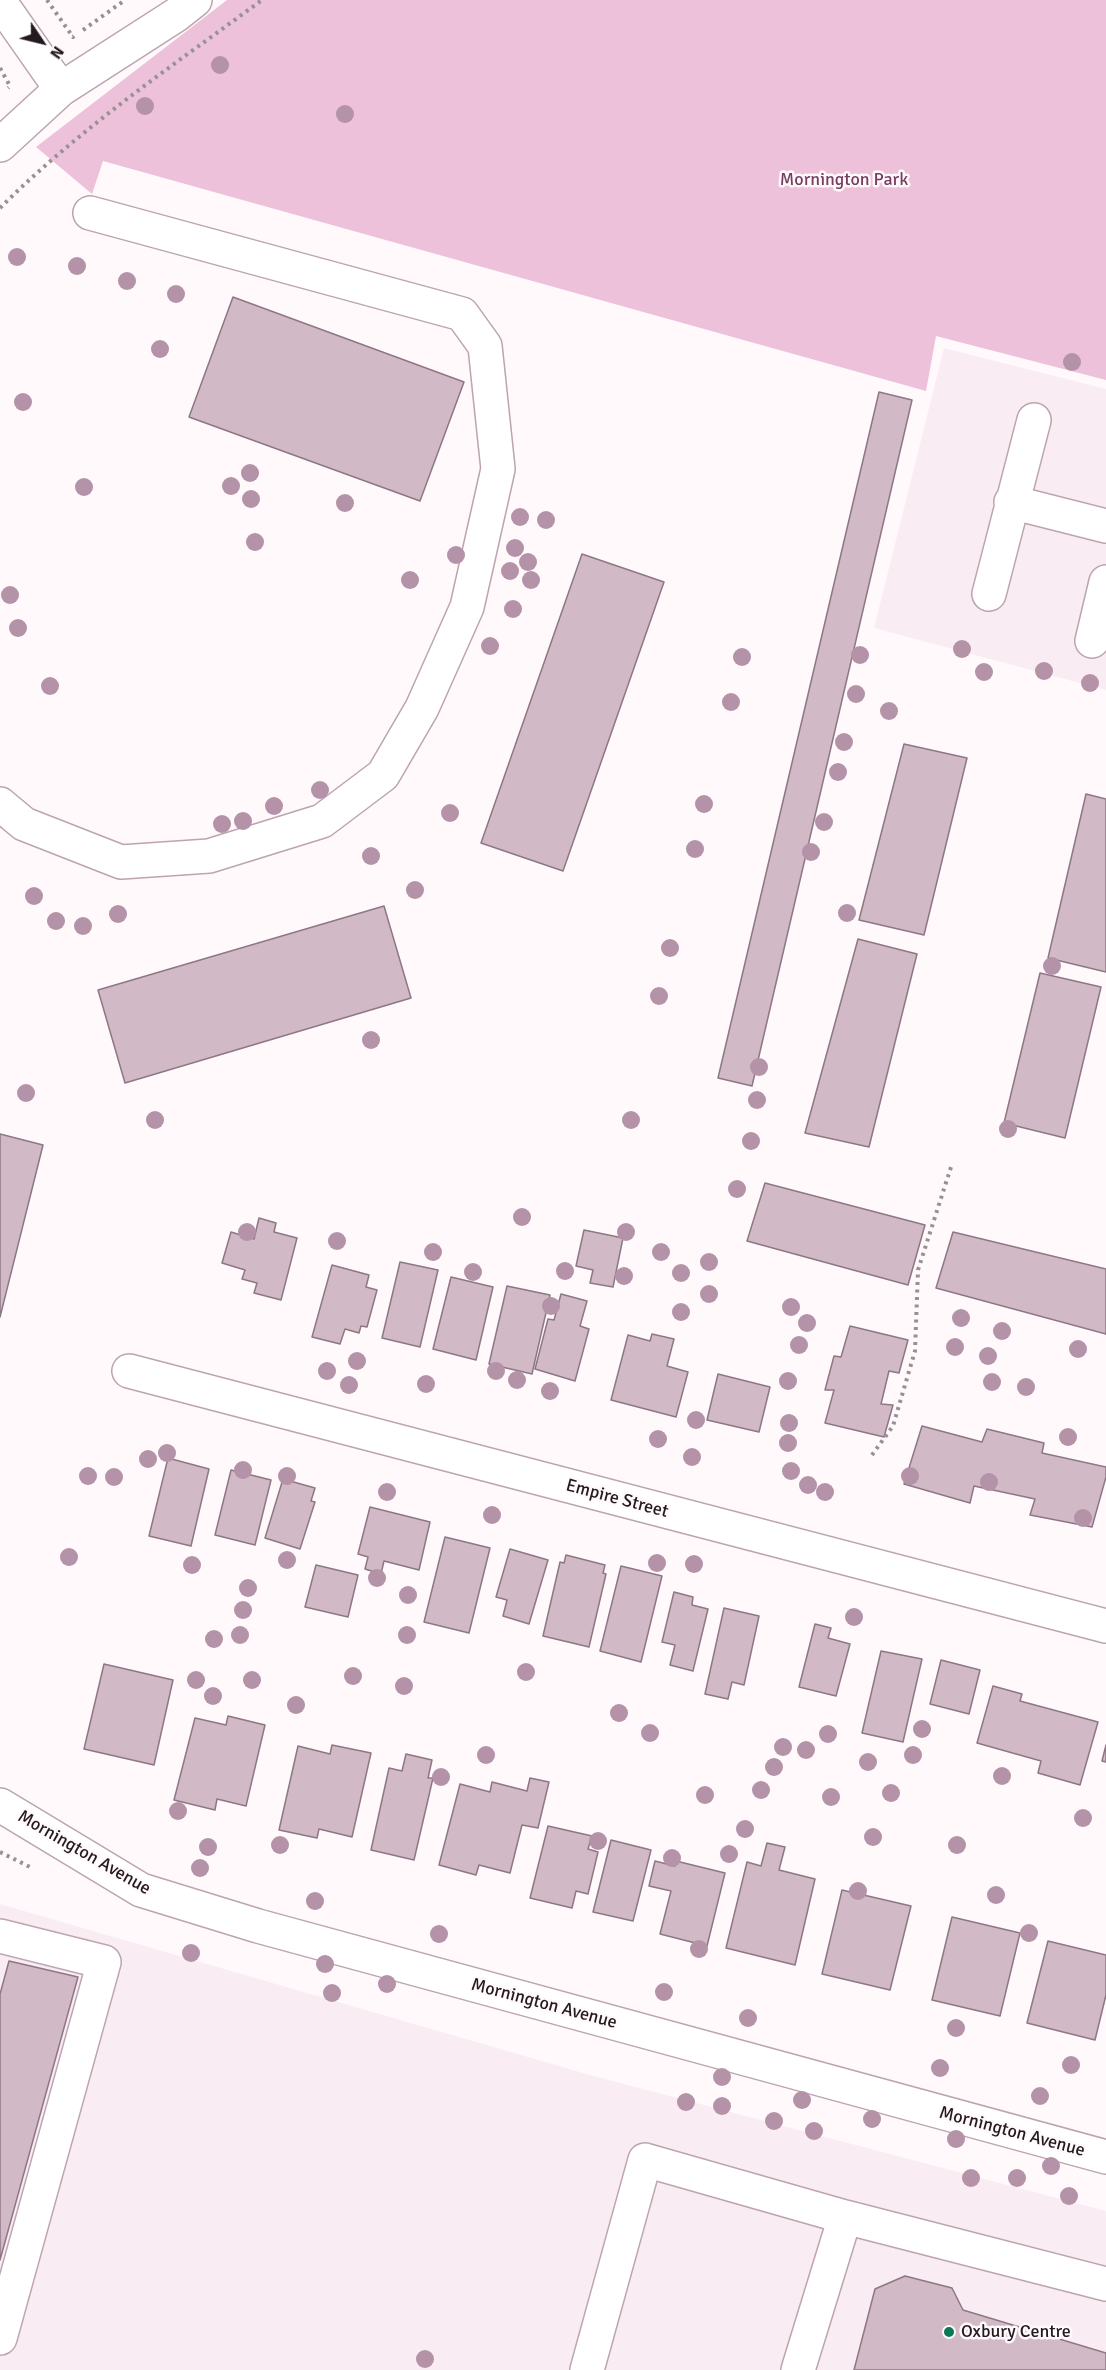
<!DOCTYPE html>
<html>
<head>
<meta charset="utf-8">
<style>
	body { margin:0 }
	#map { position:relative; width:1106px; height:2370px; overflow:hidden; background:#fff9fc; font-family:Signika,sans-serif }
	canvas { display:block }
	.north { position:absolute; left:12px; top:12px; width:60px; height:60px; -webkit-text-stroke:4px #fff9fc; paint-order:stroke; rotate:125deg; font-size:16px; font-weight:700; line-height:24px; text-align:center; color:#231a1f }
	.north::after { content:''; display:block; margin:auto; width:21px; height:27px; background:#231a1f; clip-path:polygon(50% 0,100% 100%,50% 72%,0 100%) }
</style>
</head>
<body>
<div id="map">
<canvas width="1106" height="2370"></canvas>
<div class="north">N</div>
</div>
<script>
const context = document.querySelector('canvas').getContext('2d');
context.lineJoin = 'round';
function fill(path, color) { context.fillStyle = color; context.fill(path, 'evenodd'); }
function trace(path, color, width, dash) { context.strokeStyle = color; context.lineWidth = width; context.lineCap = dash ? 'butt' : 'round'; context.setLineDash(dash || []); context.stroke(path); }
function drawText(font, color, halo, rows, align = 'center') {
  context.font = font + ' Signika,sans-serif'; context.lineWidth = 5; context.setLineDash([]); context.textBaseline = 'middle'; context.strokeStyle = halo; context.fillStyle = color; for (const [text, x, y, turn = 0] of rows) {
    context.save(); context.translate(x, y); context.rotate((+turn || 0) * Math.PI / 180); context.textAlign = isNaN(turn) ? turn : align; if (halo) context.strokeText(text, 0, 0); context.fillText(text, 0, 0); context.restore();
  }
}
fill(new Path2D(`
	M944 348 1106 389V690L874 628Z
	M0 1904 590 2075 1106 2211V2370H0Z`), '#f9ecf3');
fill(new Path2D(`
	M227 0H1106V380L936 336 926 391 103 161 92 194 36 147Z`), '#ecc1d9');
const building = new Path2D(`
	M233 297 464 382 420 501 189 417Z
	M879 392 912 400 752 1086 718 1078Z
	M582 554 664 582 563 871 481 843Z
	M904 744 967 758 924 935 859 920Z
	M1086 794 1106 799V972L1048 958Z
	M384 906 411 998 125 1083 98 990Z
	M858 939 917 954 869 1147 805 1133Z
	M1040 973 1101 987 1065 1138 1004 1123Z
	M0 1134 43 1145 0 1317Z
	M765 1183 925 1225 908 1285 747 1241Z
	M259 1218 276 1223 274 1232 297 1238 281 1300 254 1293 257 1283 242 1279 245 1270 222 1263 231 1232 254 1239Z
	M584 1230 623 1238 613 1287 590 1283 593 1270 576 1266Z
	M953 1232 1106 1269V1334L936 1288Z
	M400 1262 438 1270 420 1347 382 1338Z
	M332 1265 369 1275 366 1287 377 1290 367 1327 361 1326 359 1333 345 1329 340 1344 312 1337Z
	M451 1277 493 1287 476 1360 433 1349Z
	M507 1286 550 1295 532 1374 489 1364Z
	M561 1294 587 1301 580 1326 589 1329 575 1381 535 1369 548 1319 554 1320Z
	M850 1326 908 1340 899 1373 889 1371 881 1404 893 1405 884 1437 825 1423 834 1390H825L834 1356 841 1357Z
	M652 1334 674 1339 667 1366 688 1372 676 1417 611 1400 628 1335 650 1341Z
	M718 1374 770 1387 759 1432 707 1420Z
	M922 1426 982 1442 987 1429 1044 1443 1042 1453 1106 1467V1477L1092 1527 1030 1515 1035 1499 974 1486 970 1503 904 1484Z
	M168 1458 209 1469 191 1546 149 1536Z
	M231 1470 271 1480 255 1545 215 1535Z
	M283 1479 315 1488 311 1501 315 1502 300 1549 265 1538Z
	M370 1507 430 1522 419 1570 384 1561 381 1574 365 1569 368 1557 358 1554Z
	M445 1537 490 1548 469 1633 424 1622Z
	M510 1549 548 1560 529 1624 503 1616 507 1600 496 1597Z
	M566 1555 605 1565 603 1573 606 1574 589 1647 543 1636 560 1562 564 1563Z
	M316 1565 358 1575 348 1617 305 1607Z
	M621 1566 662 1576 641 1662 600 1651Z
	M674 1592 693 1597 692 1605 708 1609 693 1671 670 1665 675 1645 662 1642Z
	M724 1608 759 1616 744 1685 732 1682 728 1699 705 1694Z
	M815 1624 831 1628 828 1638 850 1644 836 1696 799 1687Z
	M881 1651 922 1659 903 1742 862 1733Z
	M941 1660 980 1670 969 1714 930 1704Z
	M104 1664 173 1680 154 1765 84 1749Z
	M993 1686 1022 1694 1020 1701 1098 1722 1080 1785 1038 1773 1041 1761 977 1743Z
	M228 1716 265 1725 246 1806 217 1799 215 1810 174 1800 195 1718 226 1725Z
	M332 1745 371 1753 352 1837 319 1829 317 1838 279 1830 298 1746 330 1754Z
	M1106 1745V1762L1102 1761Z
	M406 1754 432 1760 428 1778H433L414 1860 371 1850 389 1768 402 1771Z
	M530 1778 549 1782 538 1828 522 1825 510 1873 479 1865 476 1875 439 1865 460 1784 490 1792 492 1782 527 1791Z
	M548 1826 592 1836 588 1849 598 1852 588 1894 576 1891 572 1908 530 1898Z
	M611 1840 651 1850 633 1921 593 1912Z
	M767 1843 785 1847 779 1870 815 1879 795 1965 726 1948 747 1862 761 1866Z
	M655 1861 675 1866 676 1861 725 1873 707 1946 660 1934 671 1891 649 1886Z
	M842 1890 911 1906 890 1990 822 1974Z
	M952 1917 1020 1933 1000 2016 932 2000Z
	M1048 1941 1106 1955V1995L1095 2040 1027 2023Z
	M9 1961 78 1977 0 2260V1994Z
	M905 2276 952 2288 963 2310 1106 2353V2370H854L875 2289Z`);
fill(building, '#d1b9c6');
trace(building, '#8e7784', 1.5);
const minor = new Path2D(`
	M0 2 61 89
	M0 145 61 89 176 15 195 0
	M1011 502 1106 526
	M989 594 1034 420
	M1092 641 1106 582
	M0 804 24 824 121 862 209 856 322 821 383 775 422 708 467 607 498 469 485 346 462 314 90 213
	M129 1371 1106 1626
	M0 1805 141 1890 258 1926 1106 2157
	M0 1936 104 1962 0 2338
	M587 2370 645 2160 845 2217 1106 2284
	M798 2370 845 2217`);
trace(minor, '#bca4b1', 36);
trace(new Path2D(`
	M47 0 73 37 74 36
	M83 30 125 0
	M0 68 10 86 8 88
	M0 208C79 129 172 66 262 0
	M872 1455 893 1426 915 1351 918 1270 952 1164
	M0 1852 32 1868`), '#979094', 4, [3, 4.5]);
trace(minor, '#fff', 33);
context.fillStyle = '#b492a7';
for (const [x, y] of [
	[220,65],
	[145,106],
	[345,114],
	[17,257],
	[77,266],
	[127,281],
	[176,294],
	[160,349],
	[1072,362],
	[23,402],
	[250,473],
	[231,486],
	[84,487],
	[251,499],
	[345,503],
	[520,517],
	[546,520],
	[255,542],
	[515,548],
	[456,555],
	[528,562],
	[510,571],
	[410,580],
	[531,580],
	[10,595],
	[513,609],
	[18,628],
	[490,646],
	[962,649],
	[860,655],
	[742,657],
	[1044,671],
	[984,672],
	[1090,683],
	[50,686],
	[856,694],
	[731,702],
	[889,711],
	[844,742],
	[838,772],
	[320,790],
	[704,804],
	[274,806],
	[450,813],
	[243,821],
	[824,822],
	[222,824],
	[695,849],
	[811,852],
	[371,856],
	[415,890],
	[34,896],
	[847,913],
	[118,914],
	[56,921],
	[83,926],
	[670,948],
	[1052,966],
	[659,996],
	[371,1040],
	[759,1067],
	[26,1093],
	[757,1100],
	[155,1120],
	[631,1120],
	[1008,1129],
	[751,1141],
	[737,1189],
	[522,1217],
	[247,1232],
	[626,1232],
	[337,1241],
	[433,1252],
	[661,1252],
	[709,1262],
	[565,1271],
	[473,1272],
	[681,1273],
	[624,1276],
	[709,1294],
	[551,1306],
	[791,1307],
	[681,1312],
	[961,1318],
	[807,1323],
	[1002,1331],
	[799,1345],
	[955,1347],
	[1078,1349],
	[988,1356],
	[357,1361],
	[327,1371],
	[496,1371],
	[517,1380],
	[788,1381],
	[992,1382],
	[426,1384],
	[349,1385],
	[1026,1387],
	[550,1391],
	[696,1420],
	[789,1423],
	[1068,1437],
	[658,1439],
	[788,1443],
	[167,1453],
	[692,1457],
	[148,1459],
	[243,1470],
	[791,1471],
	[88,1476],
	[287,1476],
	[910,1476],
	[114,1477],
	[989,1482],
	[808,1485],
	[387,1492],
	[825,1492],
	[492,1515],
	[1083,1518],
	[69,1557],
	[287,1560],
	[657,1563],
	[694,1564],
	[192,1565],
	[377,1578],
	[248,1588],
	[408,1595],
	[243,1610],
	[854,1617],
	[240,1635],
	[407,1635],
	[214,1639],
	[526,1672],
	[353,1676],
	[196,1680],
	[252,1680],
	[404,1686],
	[213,1696],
	[296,1705],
	[619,1713],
	[922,1729],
	[650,1733],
	[828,1734],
	[783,1747],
	[806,1750],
	[486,1755],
	[913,1755],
	[868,1762],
	[774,1767],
	[1002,1776],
	[441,1777],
	[761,1790],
	[891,1793],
	[705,1795],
	[831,1797],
	[178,1811],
	[1083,1818],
	[745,1829],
	[873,1837],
	[598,1841],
	[280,1845],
	[957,1845],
	[208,1847],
	[729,1854],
	[672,1858],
	[200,1868],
	[858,1891],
	[996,1895],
	[315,1901],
	[1029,1933],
	[439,1934],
	[699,1949],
	[191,1953],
	[325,1964],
	[387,1984],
	[664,1992],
	[332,1993],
	[748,2018],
	[956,2028],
	[1071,2065],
	[940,2068],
	[722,2077],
	[1040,2096],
	[802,2100],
	[686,2102],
	[722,2106],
	[872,2119],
	[774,2121],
	[814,2131],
	[956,2139],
	[1051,2166],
	[971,2178],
	[1017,2178],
	[1069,2196],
	[425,2359]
]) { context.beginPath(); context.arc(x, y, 9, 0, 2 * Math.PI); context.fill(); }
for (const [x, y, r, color] of [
	[949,2332,6,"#067955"]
]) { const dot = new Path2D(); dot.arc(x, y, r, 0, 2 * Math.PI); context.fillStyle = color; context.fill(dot); trace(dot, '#fff9fc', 2); }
drawText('18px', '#773e61', '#fff9fc', [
	["Mornington Park",844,180]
]);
drawText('18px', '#231a1f', '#fff9fc', [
	["Empire Street",617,1499,15],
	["Mornington Avenue",84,1853,30],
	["Mornington Avenue",544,2004,15],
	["Mornington Avenue",1012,2132,15]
]);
drawText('18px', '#231a1f', '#fff9fc', [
	["Oxbury Centre",961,2332]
], 'left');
</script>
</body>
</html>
